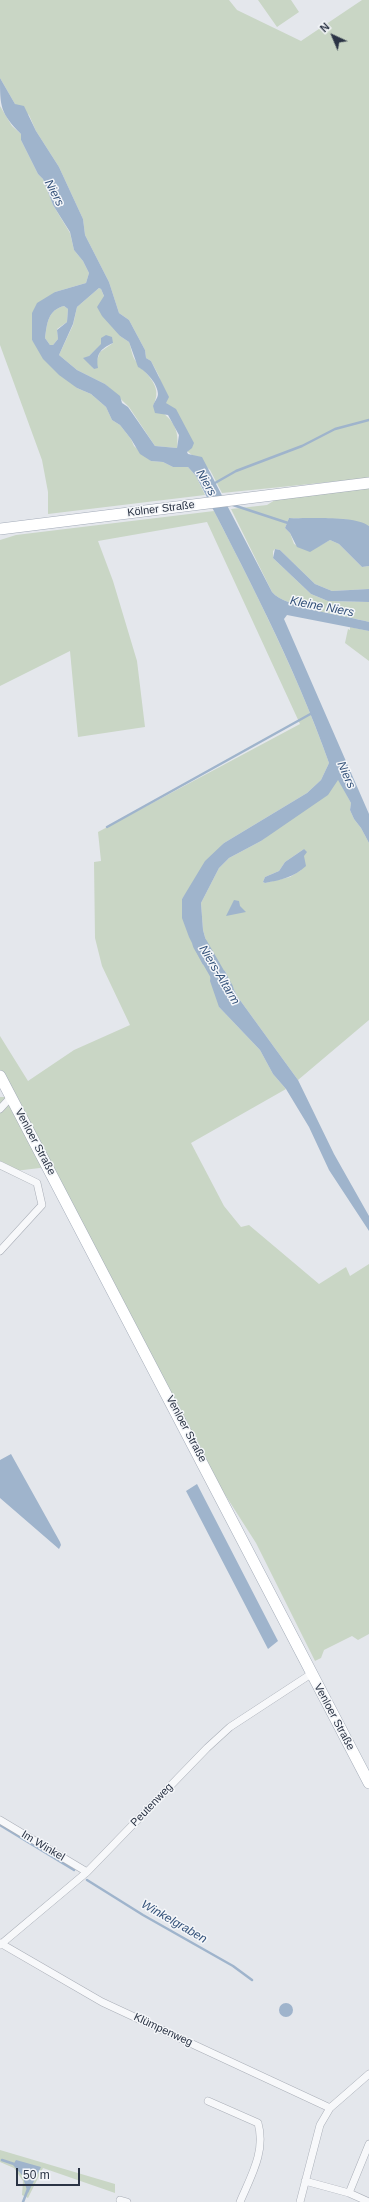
<!DOCTYPE html>
<html>
<head>
<meta charset="utf-8">
<style>
	body { margin:0 }
	#map { position:relative; width:369px; height:2202px; overflow:hidden; background:#e4e7ec; font-family:Helvetica,sans-serif }
	canvas { display:block }
	.north { position:absolute; left:313px; top:16px; width:40px; height:40px; -webkit-text-stroke:3px #f4f6f9; paint-order:stroke; rotate:316deg; font-size:11px; font-weight:700; line-height:16px; text-align:center; color:#2b3445 }
	.north::after { content:''; display:block; margin:auto; width:14px; height:18px; background:#2b3445; clip-path:polygon(50% 0,100% 100%,50% 72%,0 100%) }
	.scale { position:absolute; left:16px; top:2168px; width:64px; height:18px; box-sizing:border-box; border:2px solid #2b3445; border-top:0; padding-left:5px; font-size:12px; line-height:14px; white-space:nowrap; color:#2b3445; -webkit-text-stroke:3px #f4f6f9; paint-order:stroke }
</style>
</head>
<body>
<div id="map">
<canvas width="369" height="2202"></canvas>
<div class="north">N</div>
<div class="scale">50 m</div>
</div>
<script>
const context = document.querySelector('canvas').getContext('2d');
context.lineJoin = 'round';
function fill(path, color) { context.fillStyle = color; context.fill(path, 'evenodd'); }
function trace(path, color, width, dash) { context.strokeStyle = color; context.lineWidth = width; context.lineCap = dash ? 'butt' : 'round'; context.setLineDash(dash || []); context.stroke(path); }
function drawText(font, color, halo, rows, align = 'center') {
  context.font = font + ' Helvetica,sans-serif'; context.lineWidth = 3; context.setLineDash([]); context.textBaseline = 'middle'; context.strokeStyle = halo; context.fillStyle = color; for (const [text, x, y, turn = 0] of rows) {
    context.save(); context.translate(x, y); context.rotate((+turn || 0) * Math.PI / 180); context.textAlign = isNaN(turn) ? turn : align; if (halo) context.strokeText(text, 0, 0); context.fillText(text, 0, 0); context.restore();
  }
}
fill(new Path2D(`
	M0 0H229L237 10 301 41 362 0H369V478L222 493 210 470 187 451 166 403 159 376 151 361 146 358 145 350 129 320 119 313 109 282 85 235 83 219 59 167 36 131 29 115 15 104 0 78Z
	M258 0H291L299 12 277 27Z
	M0 106 12 126 21 134V140L38 174 43 179 53 205 70 233 74 250 83 261 89 273 86 283 55 292 32 340 77 388 91 394 106 407 112 420 120 425 131 439 134 446 151 461 163 462 173 467H188L196 476 205 495 48 514V492L42 460 0 345Z
	M99 288 101 289 120 336 129 342C131 347 132 356 135 360 146 375 164 385 153 406 170 417 180 426 177 448L155 446 129 407 105 384 77 370 59 355 73 325 77 307ZM113 343 100 352 94 369 88 362 89 356 102 344Z
	M64 306 68 309 67 322 57 329 58 339 53 345H50L45 338C47 323 48 310 64 306Z
	M369 488V526L345 519 289 518 285 528 290 533 294 544 310 551 330 540 339 544 362 567 369 566V589L332 591 315 584 280 550 275 549 273 551V558L311 594 328 601 369 602V622C347 616 285 608 272 592L231 509 267 505 275 500Z
	M214 511C256 593 298 675 329 763L321 780 307 793 224 843 182 899 197 951 203 965 211 959 203 930 201 903 219 868 229 858 261 841 338 779 351 803 350 810 354 819 361 828 369 843V1020L298 1080 237 996 225 971 219 1007 260 1050 273 1074 286 1089 191 1143 224 1206 241 1227 249 1225 319 1284 346 1267 350 1276 369 1264V1634L358 1640 352 1636 324 1650 321 1658 315 1661 256 1543 199 1454 0 1074V1036L28 1081 74 1050 130 1025 102 966 95 938 94 862 101 861 98 832 300 724 207 522 98 541 113 581 137 661 145 727 78 737 70 651 0 686V540L16 535ZM304 849 301 870 290 877 265 883 263 882 265 877 279 871 285 862Z
	M350 627 369 631V661L345 643 348 629 350 630Z
	M0 1097H11L48 1167 15 1171 0 1165Z
	M0 2150 115 2184V2193L43 2168 28 2198 22 2195 23 2181 14 2168 0 2162Z`), '#c9d6c5');
fill(new Path2D(`
	M0 78 15 104 24 106 36 131 59 167 83 219 85 235 109 282 119 313 129 320 145 350 146 358 151 361 169 397 166 403 176 409 194 443 192 448 187 452 188 454 202 457 272 592C285 608 347 616 369 622V631L287 615 284 619 369 814V843L361 828 354 819 350 810 351 803 338 780 328 795 261 841 229 858 219 868 201 903 203 930 211 959 203 965 189 937 182 918V899L205 861 224 843 307 793 321 780 329 763C294 663 244 570 196 476L188 467H173L163 462 151 461 140 454 131 439 120 425 112 420 106 407 91 394 77 388 59 375 43 359 32 340V313L37 303 55 292 86 283 89 273 83 261 74 250 70 232 53 205 43 179 38 174 21 140V134C0 113 0 106 0 78ZM99 288 101 289 104 296 97 307 102 316 120 336 129 342 138 367C146 371 158 384 158 394 158 398 154 402 153 406L155 413 168 415 179 435 177 448 155 446 128 407 122 403 120 396 105 384 77 370 59 355 73 324 77 307ZM64 306 68 309 67 322 57 330 58 339 53 345H50L45 338C47 323 48 310 64 306Z
	M106 335 112 337 113 343C100 349 96 354 98 368L94 369 83 358 89 356 101 344V338Z
	M289 518C309 519 353 515 369 526V566L362 567 339 544 330 540 310 552 297 547 290 533 285 528Z
	M275 549 280 550 315 584 332 591 369 589V602L328 601 311 594 273 558Z
	M304 849 307 852 304 856 306 866C294 877 281 880 265 883L263 882 265 877 279 871 285 862Z
	M234 900 239 901 240 906 246 912 226 916Z
	M219 969 225 971 237 996 298 1080 334 1154 369 1216V1231L329 1170 309 1127 286 1089 273 1074 260 1050 219 1007 210 981 211 973Z
	M11 1454 60 1542 61 1545 59 1549 0 1498V1460Z
	M197 1484 278 1641 268 1649 186 1491Z
	M279 2010a7 7 0 1 1 14 0a7 7 0 1 1-14 0Z
	M16 2160 41 2167 28 2193 22 2175 13 2165Z`), '#9fb4cc');
trace(new Path2D(`
	M215 483 236 471 302 446 335 429 369 420
	M233 505 288 523
	M107 827 314 712
	M0 1825 74 1870
	M87 1880 143 1915 233 1966 252 1980
	M2 2160 17 2165
	M23 2202 28 2189`), '#9fb4cc', 2.5);
trace(new Path2D(`
	M200 944 226 989`), '#9fb4cc', 15);
const minor = new Path2D(`
	M0 1109 11 1097
	M0 1165 37 1183 42 1205 0 1251
	M0 1820 87 1872
	M0 1943 102 2002 330 2108
	M0 1945 87 1872 207 1748 230 1727 311 1674
	M208 2101 258 2123C266 2151 251 2176 240 2202
	M305 2181 349 2193 369 2202
	M349 2193 369 2144
	M120 2200 127 2202
	M300 2202 320 2125 330 2108 369 2074`);
const primary = new Path2D(`
	M0 529 369 483
	M0 1076 369 1783`);
trace(minor, '#a9aeb7', 8);
trace(primary, '#a3abb8', 12);
trace(minor, '#f7f8fa', 7);
trace(primary, '#fff', 11);
drawText('11px', '#2b3445', '#f4f6f9', [
	["Kölner Straße",161,509,-7],
	["Venloer Straße",35,1142,62],
	["Venloer Straße",186,1429,62],
	["Venloer Straße",334,1717,62],
	["Peutenweg",152,1805,-46],
	["Im Winkel",43,1846,31],
	["Klümpenweg",163,2030,25]
]);
drawText('italic 12px', '#34527a', '#f4f6f9', [
	["Niers",54,193,62],
	["Niers",206,483,60],
	["Kleine Niers",322,607,11],
	["Niers",346,775,66],
	["Niers-Altarm",219,975,59],
	["Winkelgraben",174,1922,30]
]);
</script>
</body>
</html>
